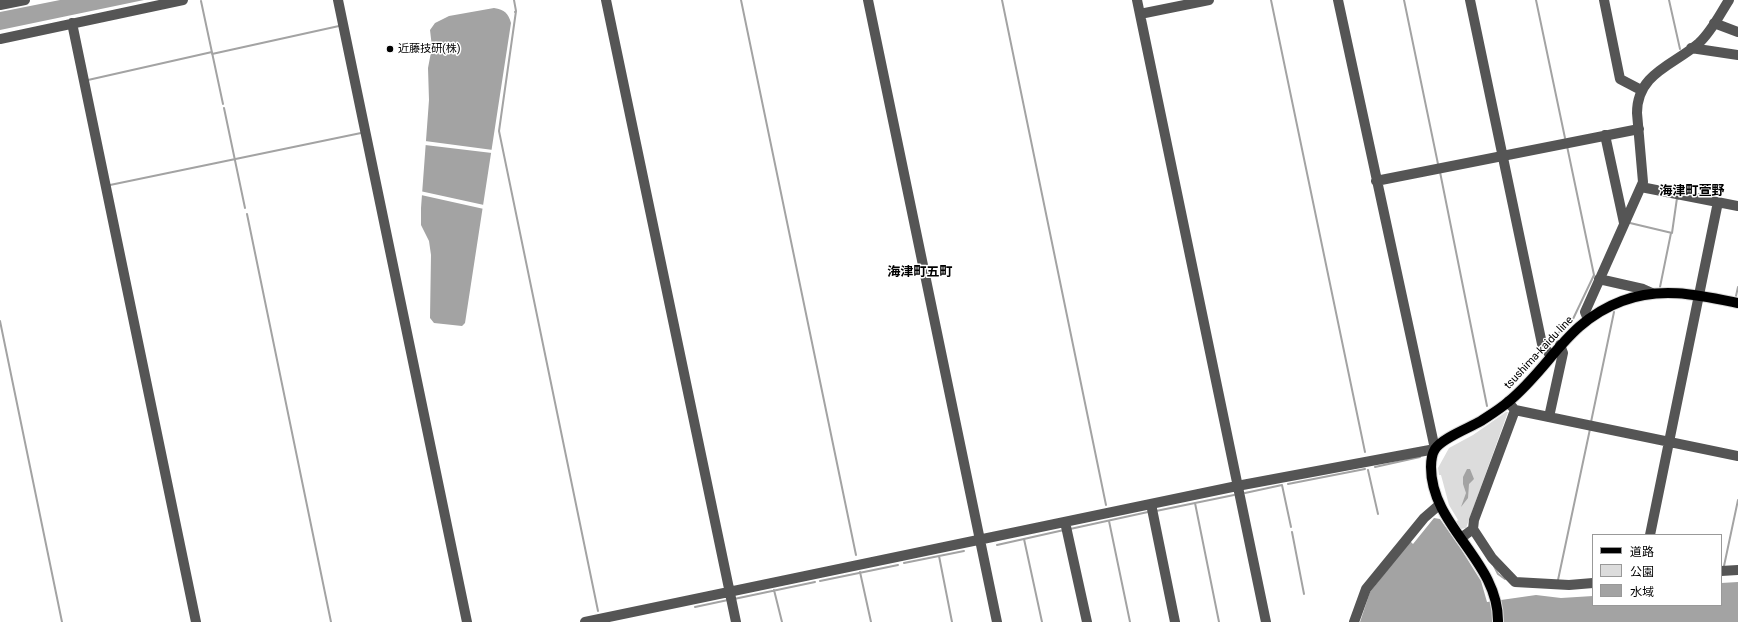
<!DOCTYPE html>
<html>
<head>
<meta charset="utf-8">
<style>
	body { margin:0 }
	#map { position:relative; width:1738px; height:622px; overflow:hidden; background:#fff; font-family:Roboto,"Noto Sans JP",sans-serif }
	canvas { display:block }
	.legend { position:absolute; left:1592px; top:534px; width:130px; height:72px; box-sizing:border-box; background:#fff; border:1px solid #999; margin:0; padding:5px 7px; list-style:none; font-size:12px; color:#000 }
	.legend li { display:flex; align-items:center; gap:8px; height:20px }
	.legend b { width:20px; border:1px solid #999 }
</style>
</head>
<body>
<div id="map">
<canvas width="1738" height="622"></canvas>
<ul class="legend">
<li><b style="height:5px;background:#000"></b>道路</li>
<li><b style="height:11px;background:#dcdcdc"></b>公園</li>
<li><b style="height:11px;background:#a3a3a3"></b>水域</li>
</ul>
</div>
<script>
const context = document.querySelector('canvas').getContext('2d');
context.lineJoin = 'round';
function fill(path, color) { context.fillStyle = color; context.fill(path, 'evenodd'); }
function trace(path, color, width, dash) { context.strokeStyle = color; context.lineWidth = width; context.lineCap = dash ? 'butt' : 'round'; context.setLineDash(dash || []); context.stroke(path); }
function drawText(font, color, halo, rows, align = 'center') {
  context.font = font + ' Roboto,"Noto Sans JP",sans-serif'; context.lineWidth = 3; context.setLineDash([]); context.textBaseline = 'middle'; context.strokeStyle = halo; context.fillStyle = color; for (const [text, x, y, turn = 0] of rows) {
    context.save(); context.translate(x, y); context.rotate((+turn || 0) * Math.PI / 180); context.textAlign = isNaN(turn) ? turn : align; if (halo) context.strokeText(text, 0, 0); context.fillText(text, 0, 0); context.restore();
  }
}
fill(new Path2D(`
	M1506 412H1508L1466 528 1461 529 1456 522 1458 520 1449 505 1441 475H1439L1438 468 1449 448 1473 435Z`), '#dcdcdc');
fill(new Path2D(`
	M60 0H144L0 30V12Z
	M494 8C505 10 508 13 511 23L465 323 462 326 434 323 430 318 431 255 429 241 421 225V208L429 100 428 68 432 47 430 30 435 23 449 16Z
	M1467 469H1470L1474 479 1469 484 1468 498 1461 507 1466 493 1463 484V477Z
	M1434 518 1440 519 1461 549 1481 581 1487 602 1536 595 1561 598 1593 596V605H1721V583L1738 582V622H1360L1370 592 1410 541 1413 544Z`), '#a3a3a3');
fill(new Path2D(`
	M425 141 493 150 492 153 425 145Z
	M420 191 484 205V209L421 195Z`), '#fff');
trace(new Path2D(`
	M514 0 516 11 515 12
	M741 0 856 555
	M1002 0 1106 505
	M1271 0 1365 452
	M1404 0 1438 164
	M1536 0 1565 138
	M1669 0 1680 49
	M201 1 223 104
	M516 11 499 131 598 611
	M212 54 339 26
	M88 80 212 52
	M224 108 245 208
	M1440 172 1487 406
	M110 185 361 133
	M247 214 331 622
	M1630 223 1672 233 1677 198 1678 199
	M1660 287 1671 233
	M1736 296 1738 287
	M0 321 62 622
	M1547 344 1573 319 1594 275 1567 146
	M1591 422 1614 312
	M1375 467 1420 457
	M1368 470 1378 514
	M1288 484 1365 469
	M1245 493 1282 485 1291 527
	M1195 503 1219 622
	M1156 511 1234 495
	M1109 521 1130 622
	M1070 529 1148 512
	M1292 532 1304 594
	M1024 539 1042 622
	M997 545 1064 530
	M939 556 952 622
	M904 563 964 551
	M1494 566 1498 574 1505 579
	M1724 566 1738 500
	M860 572 871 622
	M1558 580 1590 429
	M820 581 898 565
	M774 590 782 622
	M734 599 815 582
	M695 607 728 600`), '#a3a3a3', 2);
const major = new Path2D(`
	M1498 622C1499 561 1431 527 1431 467 1431 461 1432 454 1435 449 1442 438 1469 428 1481 421 1490 415 1500 409 1508 402 1551 367 1566 322 1622 301 1661 286 1699 295 1738 303`);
trace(major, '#dbdbdb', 12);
trace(new Path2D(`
	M338 0 467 622
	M606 0 736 622
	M868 0 997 622
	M1137 0 1266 622
	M1470 0 1542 344 1551 356
	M1604 0 1620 79 1641 90
	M0 5 25 0
	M1140 14 1209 0
	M72 23 196 622
	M1714 23 1738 32
	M0 39 183 0
	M1691 48 1738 55
	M1605 135 1624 223
	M1376 181 1639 129
	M1641 187 1738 206
	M1599 279 1643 289 1652 293
	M1588 319 1585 312 1643 182 1637 113C1637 73 1674 65 1699 43 1712 31 1720 14 1729 0
	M1508 402 1515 410 1738 456
	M1549 417 1563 353 1560 345
	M1151 504 1175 622
	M1065 522 1087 622
	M1473 529 1492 558 1515 582 1569 585 1593 583
	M1650 535 1718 202
	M1461 538 1473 529 1474 520 1515 410
	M1721 571 1738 570
	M585 622 1237 486 1435 449 1338 0
	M1354 622 1366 589 1424 518 1439 505`), '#555', 10);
trace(major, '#000', 10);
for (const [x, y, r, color] of [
	[390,49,4,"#000"]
]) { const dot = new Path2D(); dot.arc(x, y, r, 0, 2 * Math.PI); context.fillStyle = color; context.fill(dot); trace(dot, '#fff', 1.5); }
drawText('11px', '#000', '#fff', [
	["近藤技研(株)",398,49]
], 'left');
drawText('11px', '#000', '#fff', [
	["tsushima-kaidu line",1539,353,-47]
]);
drawText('bold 13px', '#000', '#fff', [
	["海津町萱野",1692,192],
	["海津町五町",920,273]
]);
</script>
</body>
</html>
